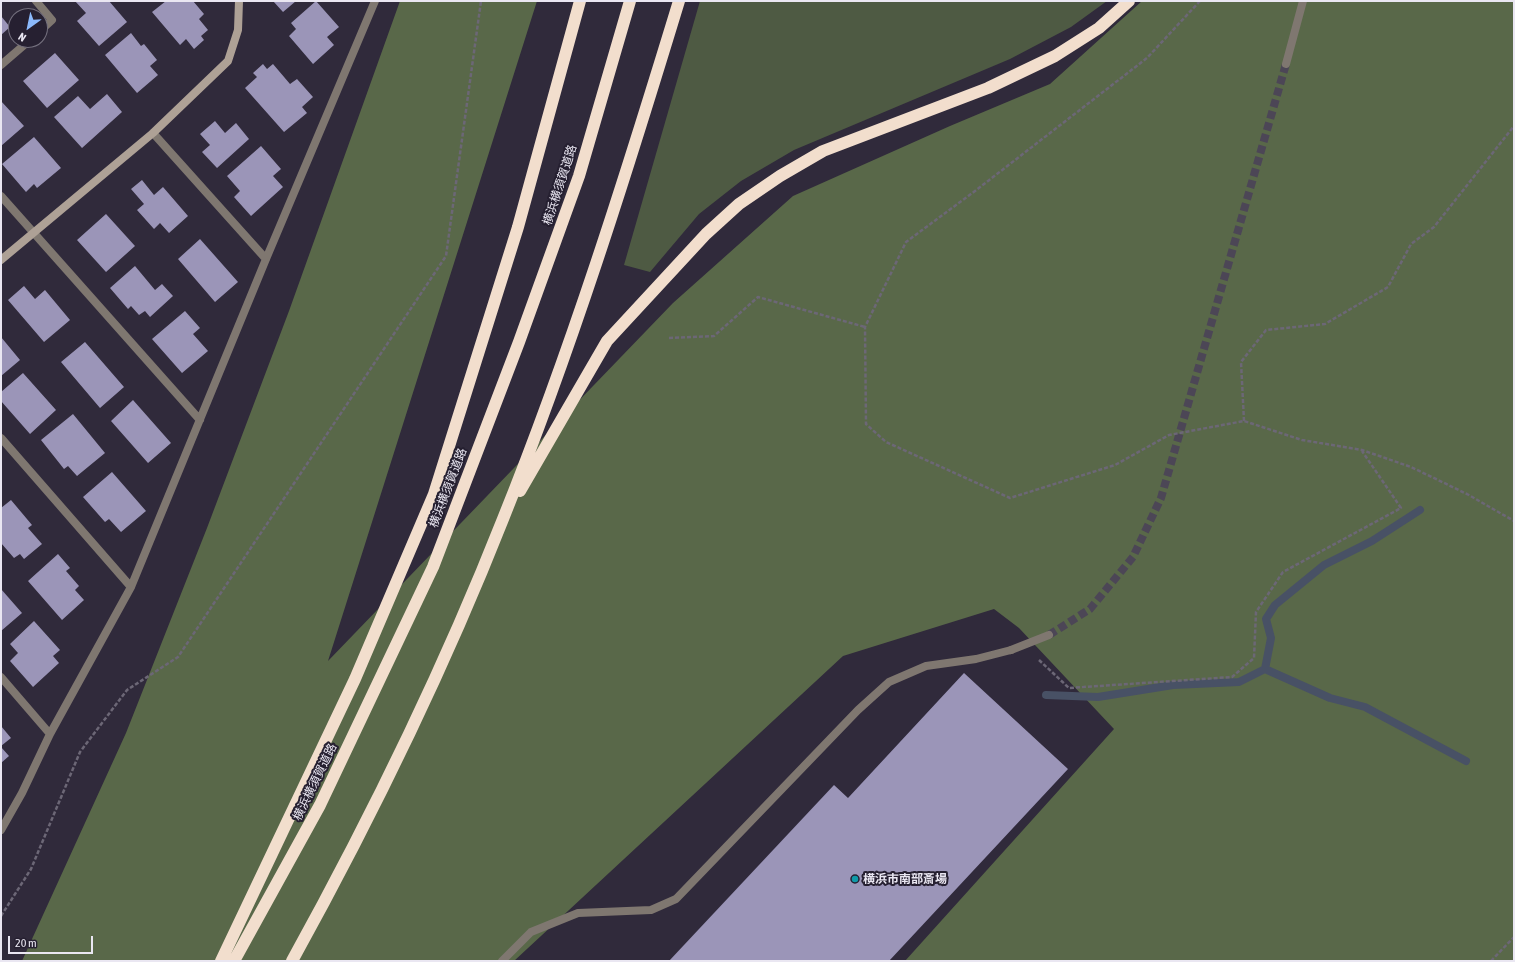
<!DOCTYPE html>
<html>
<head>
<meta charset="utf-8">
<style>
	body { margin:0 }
	#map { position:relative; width:1515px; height:962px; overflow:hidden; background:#302a3b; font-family:"Asap Condensed",sans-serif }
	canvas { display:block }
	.frame { position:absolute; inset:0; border:2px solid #eae7f2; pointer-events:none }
	.north { position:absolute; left:8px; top:8px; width:40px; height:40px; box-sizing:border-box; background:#262031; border:1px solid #74707e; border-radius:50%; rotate:213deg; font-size:11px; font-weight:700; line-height:16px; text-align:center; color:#eae7f2 }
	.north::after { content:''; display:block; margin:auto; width:14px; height:18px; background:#8bb9fc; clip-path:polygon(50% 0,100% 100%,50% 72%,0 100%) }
	.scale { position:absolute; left:8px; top:936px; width:85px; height:18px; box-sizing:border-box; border:2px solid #eae7f2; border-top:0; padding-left:5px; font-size:12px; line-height:14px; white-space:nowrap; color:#eae7f2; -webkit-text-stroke:3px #262031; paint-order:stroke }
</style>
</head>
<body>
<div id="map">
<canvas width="1515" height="962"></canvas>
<div class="frame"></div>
<div class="north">N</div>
<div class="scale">20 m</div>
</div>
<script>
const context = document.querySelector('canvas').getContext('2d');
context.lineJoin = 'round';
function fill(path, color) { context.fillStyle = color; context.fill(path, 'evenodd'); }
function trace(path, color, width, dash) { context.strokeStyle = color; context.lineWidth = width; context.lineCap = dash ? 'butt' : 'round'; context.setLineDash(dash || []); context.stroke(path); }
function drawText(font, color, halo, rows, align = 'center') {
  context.font = font + ' "Asap Condensed","Noto Sans JP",sans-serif'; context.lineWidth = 4; context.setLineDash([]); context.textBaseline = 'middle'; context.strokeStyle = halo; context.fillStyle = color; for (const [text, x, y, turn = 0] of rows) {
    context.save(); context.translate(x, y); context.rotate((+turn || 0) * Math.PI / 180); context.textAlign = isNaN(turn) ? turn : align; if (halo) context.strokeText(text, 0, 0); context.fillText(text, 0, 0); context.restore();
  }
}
fill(new Path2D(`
	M700 1H1107L1071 27 1010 59 794 150 741 181 699 214 650 272 624 265Z`), '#4e5a43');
fill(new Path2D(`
	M400 1H537L328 661 673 303 793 196 950 126 1050 84 1142 1H1514V961H905L1114 729 1019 628 994 609 843 656 514 961H22L126 733 207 528 289 311Z`), '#596849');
trace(new Path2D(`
	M1265 669 1271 638 1266 619 1275 605 1324 565 1372 541 1420 510
	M1046 695 1098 697 1173 685 1239 682 1265 669 1330 698 1365 707 1466 761`), '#485165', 8);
fill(new Path2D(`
	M75 1H109L127 22 99 46 77 21 86 13Z
	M166 1H193L204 14 199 19 208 30 201 36 204 40 194 49 186 39 180 45 152 12Z
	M273 1H296L283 12Z
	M316 1 339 27 327 37 334 45 313 64 289 36 296 29 291 23Z
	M1 16 10 27 1 35Z
	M131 33 141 46 144 44 157 60 150 66 158 75 137 93 105 55Z
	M55 53 79 80 47 108 23 81Z
	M263 64 267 69 273 64 290 84 297 79 313 97 302 107 307 113 284 132 245 88 257 77 253 73Z
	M107 94 122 112 82 148 54 117 78 96 90 109Z
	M1 101 24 126 1 146Z
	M215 121 225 133 236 123 249 139 217 168 202 152 210 145 200 134Z
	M34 137 61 168 37 188 34 184 26 192 2 164Z
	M261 146 281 169 273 176 283 187 251 216 234 197 240 191 227 176Z
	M142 180 154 195 163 187 188 216 169 233 160 223 154 229 137 210 144 204 131 189Z
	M106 214 135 246 106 272 77 240Z
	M200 239 238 282 215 302 178 259Z
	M135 266 155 290 162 284 173 296 150 317 145 311 139 315 131 306 128 309 110 288Z
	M24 286 35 299 45 290 70 320 44 342 8 300Z
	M185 311 200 328 193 334 208 351 182 373 152 339Z
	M1 337 20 360 1 376Z
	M85 342 124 387 100 408 61 362Z
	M23 373 56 410 30 434 1 401V392Z
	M133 400 171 443 148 463 111 421Z
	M73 414 105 453 77 476 68 466 64 469 41 440Z
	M112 472 146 511 121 532 109 519 105 522 83 497Z
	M11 500 32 525 28 528 42 544 24 559 20 554 14 558 1 543V508Z
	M58 554 70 568 66 571 79 586 75 590 84 600 62 620 28 581Z
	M1 589 22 613 1 631Z
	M34 621 60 650 53 656 59 663 33 687 10 661 18 653 10 644Z
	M964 673 1068 769 889 961H669L834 785 848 798Z
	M1 726 11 738 1 746Z
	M1 747 9 756 1 763Z`), '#9b95b8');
trace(new Path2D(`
	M1049 635 1090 609 1133 557 1161 498 1286 64`), '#4c4656', 8, [8, 4]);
trace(new Path2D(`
	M1200 1 1147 58 975 191 906 242 865 327 866 424 886 442 1010 498 1115 465 1169 435 1244 421 1302 440 1362 450 1411 467 1467 494 1514 521
	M669 338 714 336 758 297 865 327
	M1244 421 1241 362 1266 330 1325 324 1388 287 1411 244 1434 227 1514 126
	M1039 660 1069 688 1232 677 1254 658 1256 612 1283 572 1401 508 1362 451
	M1 916 31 869 80 752 127 690 178 657 446 256 481 1
	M1491 961 1514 937`), '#6c6776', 2.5, [4, 2]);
trace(new Path2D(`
	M502 961 531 932 578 913 651 910 676 899 858 710 889 682 926 666 976 659 1011 650`), '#7f7770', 8);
trace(new Path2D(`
	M36 1 52 20 40 31
	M1286 64 1303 1
	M1 65 30 40
	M153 133 266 259
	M1 196 200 420
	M1 438 131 587
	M1011 650 1049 635
	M1 677 50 734
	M1 830 22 793 50 734 131 587 266 259 375 1`), '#7f7770', 8);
trace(new Path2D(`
	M1 260 153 133 228 61 238 30 239 1`), '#aea196', 8);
trace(new Path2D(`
	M520 491 607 341 706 234 739 204 780 176 823 151 988 88 1055 56 1099 28 1129 1
	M221 961 355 679 434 494 518 227 580 1
	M234 961 320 805 433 567 519 342 579 176 630 1
	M292 961C371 818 443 671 503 519 571 350 626 175 679 1`), '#f2decd', 12);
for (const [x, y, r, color] of [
	[855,879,4,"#0f9aa8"]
]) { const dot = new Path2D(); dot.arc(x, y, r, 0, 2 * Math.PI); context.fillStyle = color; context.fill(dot); trace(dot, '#262031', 1.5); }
drawText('12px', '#eae7f2', '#262031', [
	["横浜横須賀道路",560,185,-72],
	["横浜横須賀道路",448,488,-69],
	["横浜横須賀道路",315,782,-64]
]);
drawText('bold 12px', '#eae7f2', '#262031', [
	["横浜市南部斎場",863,879]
], 'left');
</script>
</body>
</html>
